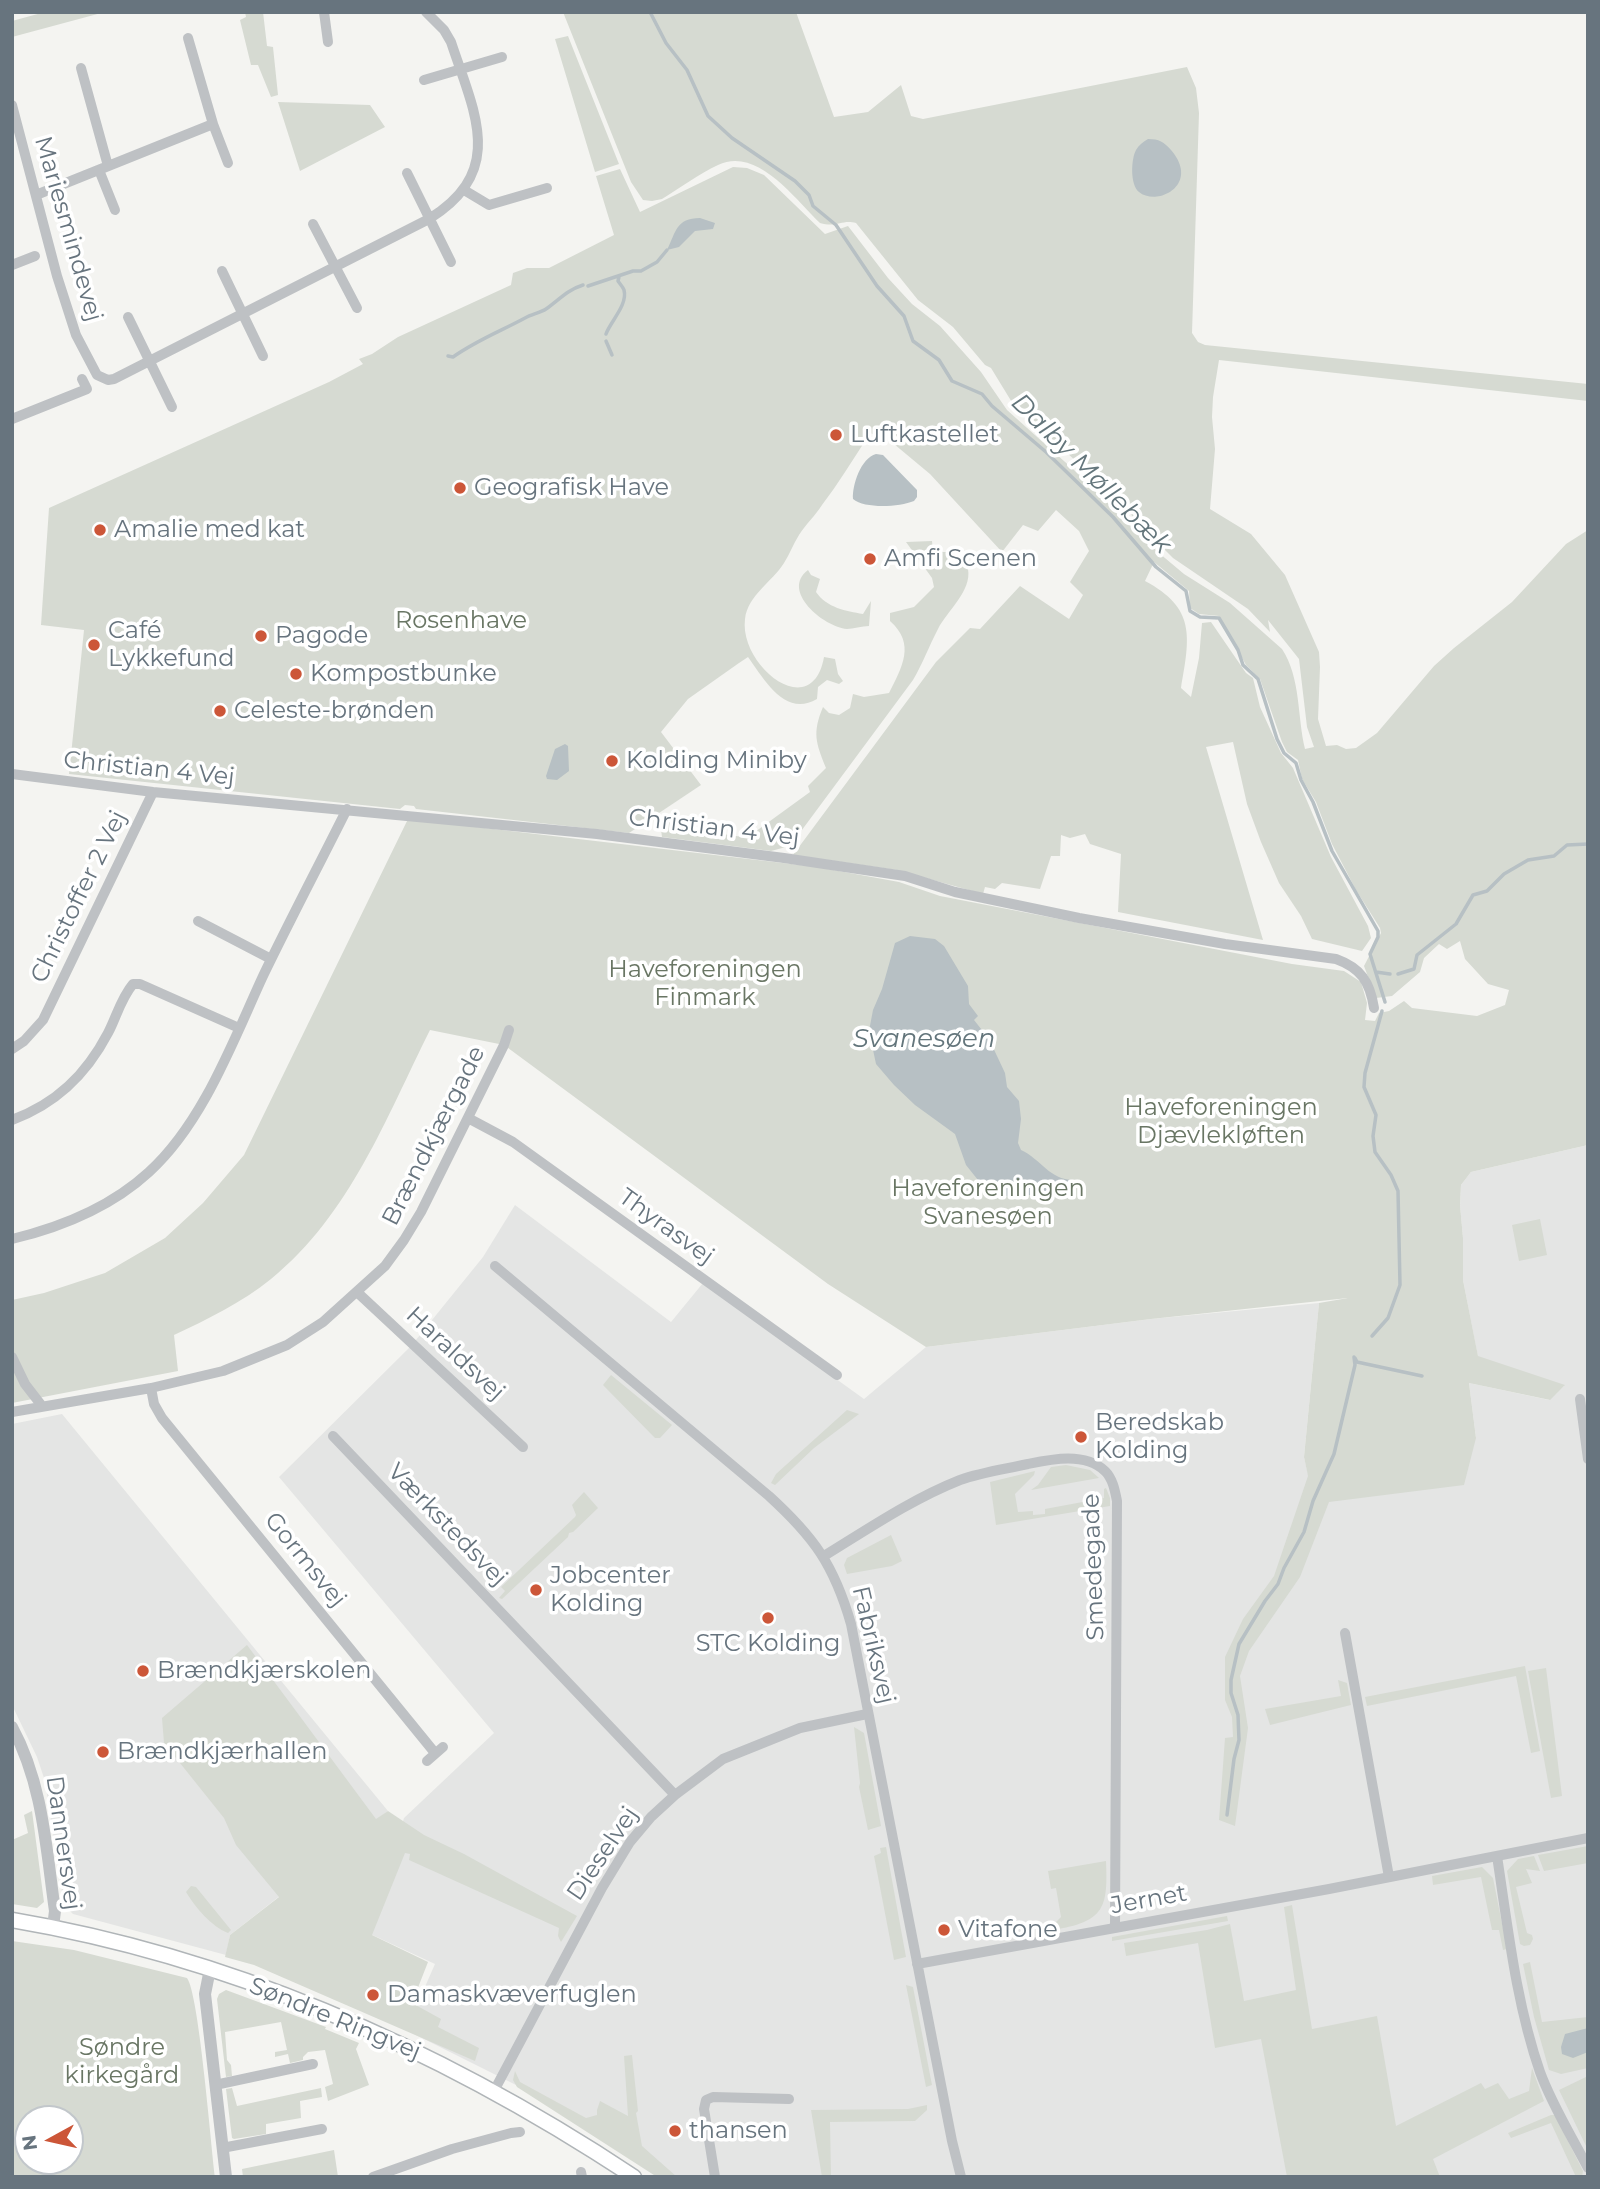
<!DOCTYPE html>
<html>
<head>
<meta charset="utf-8">
<style>
	body { margin:0 }
	#map { position:relative; width:1600px; height:2189px; overflow:hidden; background:#f4f4f1; font-family:Montserrat,sans-serif }
	canvas { display:block }
	.frame { position:absolute; inset:0; border:14px solid #67747e; pointer-events:none }
	.north { position:absolute; left:14px; top:2105px; width:70px; height:70px; box-sizing:border-box; background:#fff; border:2px solid #c2c7cb; border-radius:50%; rotate:262deg; font-size:19px; font-weight:700; line-height:28px; text-align:center; color:#67747e }
	.north::after { content:''; display:block; margin:auto; width:24px; height:32px; background:#cc5638; clip-path:polygon(50% 0,100% 100%,50% 72%,0 100%) }
</style>
</head>
<body>
<div id="map">
<canvas width="1600" height="2189"></canvas>
<div class="frame"></div>
<div class="north">N</div>
</div>
<script>
const context = document.querySelector('canvas').getContext('2d');
context.lineJoin = 'round';
function fill(path, color) { context.fillStyle = color; context.fill(path, 'evenodd'); }
function trace(path, color, width, dash) { context.strokeStyle = color; context.lineWidth = width; context.lineCap = dash ? 'butt' : 'round'; context.setLineDash(dash || []); context.stroke(path); }
function drawText(font, color, halo, rows, align = 'center') {
  context.font = font + ' Montserrat,sans-serif'; context.lineWidth = 7; context.setLineDash([]); context.textBaseline = 'middle'; context.strokeStyle = halo; context.fillStyle = color; for (const [text, x, y, turn = 0] of rows) {
    context.save(); context.translate(x, y); context.rotate((+turn || 0) * Math.PI / 180); context.textAlign = isNaN(turn) ? turn : align; if (halo) context.strokeText(text, 0, 0); context.fillText(text, 0, 0); context.restore();
  }
}
fill(new Path2D(`
	M1588 1145V2177H664L522 2088 406 2030 435 1964 368 1933 404 1818 494 1733 279 1477 411 1346 483 1257 515 1205 671 1322 703 1283 864 1399 926 1347 1151 1319 1319 1303 1304 1457 1315 1504 1476 1438 1469 1383 1549 1400 1564 1386 1478 1357 1463 1280V1238L1460 1205 1461 1185 1471 1172Z
	M62 1414 388 1811 230 1935 226 1955 73 1914 64 1905 45 1781 37 1757 12 1705V1424Z`), '#e4e5e4');
fill(new Path2D(`
	M45 12H105L12 37V21Z
	M245 12H263L267 46 273 47 278 95 271 97 258 65H251L240 20 246 17Z
	M563 12H796L834 117 868 112 901 85 911 116 923 119 1187 67 1196 88 1199 113 1192 333 1198 342 1205 345 1588 384V401L1219 360 1213 397 1212 417 1215 449 1210 509 1251 534 1285 575 1319 652 1320 667 1318 719 1326 746 1337 745 1346 749 1356 748 1377 733 1434 666 1454 648 1512 602 1566 544 1588 530V1145L1471 1172 1461 1185 1460 1205 1463 1238V1280L1478 1356 1565 1385 1550 1400 1469 1383 1476 1438 1464 1485 1329 1502 1300 1577 1249 1651 1240 1676 1248 1728 1235 1826 1219 1820 1225 1738 1233 1737 1232 1717 1225 1700V1657L1243 1619 1274 1576 1308 1476 1304 1457 1319 1303 1348 1298 1151 1319 926 1347 828 1284 504 1045 430 1030C386 1118 350 1215 271 1279 241 1303 208 1319 174 1335L178 1371 12 1403V1300L44 1293 105 1273 165 1238 203 1203 244 1155 408 819 817 867 899 882 940 896 1292 964 1344 971 1361 982 1367 1003 1365 1020 1375 1021 1379 1013 1389 1011 1404 1001 1412 1008 1477 1016 1505 1005 1509 990 1488 984 1465 959 1460 941 1447 949 1439 944 1424 958 1420 972 1392 996 1376 998 1364 966 1381 933 1380 928 1356 890 1332 844 1316 802 1302 779 1298 760 1287 752 1282 742 1260 679 1246 665 1219 616 1199 614 1190 608 1189 591 1154 562 1145 581C1196 608 1190 637 1181 688L1191 697 1199 658 1202 623 1211 622 1246 673 1253 678 1260 707 1281 753 1293 768 1331 857 1368 926 1371 938 1362 951 1312 939 1301 916 1279 883 1261 842 1247 804 1233 742 1206 747 1263 940 1118 912 1121 854 1090 844 1085 834 1070 838 1061 835 1060 856H1051L1040 889 1002 883 995 889 985 887 983 894 897 870 793 855 936 662 970 628 980 629 1020 586 1069 619 1083 595 1070 582 1089 551 1079 531 1056 510 1038 531 1023 525 1002 552 930 474 894 444 866 431 863 434 867 438C852 461 838 484 822 505 815 516 806 524 799 535 793 544 790 554 784 563 772 582 748 595 745 619 739 666 812 724 824 657L835 659 838 674 843 681 839 684 827 680 818 687 817 699C785 718 764 679 748 657L739 663 688 699 661 732 701 785 629 833 416 809 414 806 405 805 400 809 69 774 84 630 41 625 49 508 329 382 363 364 359 359 372 354 398 337 511 285 513 273 527 268H549L614 235 596 176 620 169 640 212 733 167 747 168 764 175 825 234 848 226 888 278 912 304 940 326 981 372 1007 410 1074 470 1159 553 1184 574 1230 603 1282 649C1301 678 1297 716 1305 749L1314 747 1307 727 1299 659 1268 620 1270 632 1248 609 1173 558 1132 517 1131 511 1013 404 991 368 985 365 953 327 918 300 856 223C842 219 837 228 820 223 795 199 757 146 718 165 699 174 680 188 662 199L652 201 643 200 631 182Z
	M568 36 619 164 595 172 555 39Z
	M278 102 370 105 385 127 300 171Z
	M932 541 933 552H946L968 569C972 591 947 611 938 629 929 646 923 663 913 680L796 838 786 847 771 851 662 837 661 829 667 822C695 826 720 836 748 837L810 792 808 786 826 768C816 743 812 733 823 707L829 713 839 715 850 708 853 694 864 697 889 693C902 667 916 644 890 621V613L914 607 934 587 932 578 906 542Z
	M808 570 811 575 820 579 816 592C827 608 846 611 863 614L871 601 869 626C862 626 853 629 847 629 824 627 780 591 808 570Z
	M1540 1219 1547 1255 1519 1261 1512 1225Z
	M611 1375 672 1425 660 1438H655L603 1385Z
	M847 1410 859 1414 814 1448 775 1485 771 1483 776 1474Z
	M1066 1465 1090 1470 1099 1478 1031 1490 1038 1485 1051 1467Z
	M1035 1471 1034 1475 1015 1494 1018 1512 1033 1511V1515L1045 1514V1509L1104 1498V1489L1106 1488 1110 1498V1506L996 1525 990 1482Z
	M584 1492 598 1508 573 1532 569 1533 568 1537 502 1599 499 1598 505 1591 501 1587 575 1517 576 1515 572 1505Z
	M891 1535 902 1561 892 1566 847 1574 844 1565 847 1558Z
	M247 1645 376 1819 388 1811 424 1835 464 1854 577 1916 561 1942 558 1936 559 1928 409 1860 410 1854 405 1853 372 1935 428 1962 412 2003 441 2019 438 2027 479 2048 475 2061 254 1965 225 1957 230 1935 279 1897 236 1845 224 1818 164 1743 162 1718Z
	M1525 1666 1540 1751 1531 1753 1516 1676 1367 1706 1365 1697Z
	M1546 1668 1562 1796 1551 1798 1528 1671Z
	M1338 1680 1347 1683 1351 1705 1270 1725 1265 1709 1341 1696Z
	M854 1727 864 1733 881 1826 868 1830 859 1787 860 1783Z
	M32 1811 44 1902 37 1908 12 1904V1840L28 1833 24 1815Z
	M1588 1846V1863L1544 1871 1538 1855Z
	M886 1847 906 1957 894 1960 874 1856 881 1853 880 1848Z
	M1534 1856 1540 1871 1526 1869 1532 1883 1516 1887 1527 1933 1532 1935 1533 1939 1530 1945 1524 1946 1520 1944 1507 1871 1518 1859Z
	M1106 1861C1108 1906 1105 1921 1058 1929L1056 1922 1061 1917 1056 1888 1051 1889 1048 1871Z
	M1482 1867 1493 1878 1507 1949 1503 1950 1499 1930H1492L1481 1877 1433 1885 1432 1876Z
	M191 1886 196 1887 231 1930 228 1933C211 1926 196 1908 186 1892Z
	M1292 1905 1312 2029 1377 2016 1396 2126 1481 2083 1485 2089 1498 2083 1509 2099 1529 2091 1532 2068 1544 2101 1433 2159 1440 2177C1426 2177 1369 2173 1362 2177H1287L1261 2039 1215 2048 1198 1943 1126 1956 1124 1943 1207 1930 1230 1924 1244 2001 1296 1990 1284 1907Z
	M1227 1916 1228 1921 1112 1941V1937Z
	M12 1941 74 1950 187 1978C199 1994 211 2146 215 2177H12ZM70 2119V2161H28V2119Z
	M1530 1962 1542 2022 1588 2017V2068L1561 2074 1549 2070 1534 2017 1523 1964Z
	M906 1985 913 1987 932 2085 926 2087Z
	M226 1990 326 2027 325 2029 359 2043 356 2049 369 2085 328 2101 325 2087 333 2084 325 2050 308 2052 303 2057V2060L290 2063 288 2054 275 2057V2052L287 2050 281 2022 225 2032 227 2060 231 2065 232 2076 226 2077 217 1999 219 1994Z
	M632 2055 638 2111 636 2113 642 2146 677 2177H657L517 2087 513 2080 515 2071 520 2082 586 2118 597 2115V2110L600 2101 628 2116 624 2056Z
	M1588 2076V2150L1559 2090Z
	M232 2088 237 2106 321 2088 322 2097 300 2101 301 2118 266 2124V2134L234 2139 232 2138 226 2089Z
	M927 2105V2110L915 2121 830 2122 831 2177H822L811 2110 908 2109Z
	M1551 2115H1555L1583 2171 1582 2177H1576L1551 2123 1511 2138 1508 2133Z
	M334 2150 338 2177H243L242 2169Z`), '#d6dad2');
fill(new Path2D(`
	M1148 139C1159 139 1164 142 1171 150 1201 185 1157 207 1139 192 1130 185 1131 159 1136 150 1139 145 1143 142 1148 139Z
	M700 218 715 223 713 229 695 231 679 247 667 250C676 232 676 218 700 218Z
	M876 454 883 455 917 490V497L914 501C899 507 865 509 853 499 852 485 861 458 876 454Z
	M565 744 568 746 569 771 557 780 547 779 546 776 555 749Z
	M910 936 935 939 944 946 968 986 969 1004 978 1016 974 1020 989 1039 1005 1073 1007 1087 1019 1101 1021 1119 1018 1143 1021 1150C1041 1159 1050 1181 1075 1180V1182L1052 1193 1009 1197 982 1185 966 1165 955 1134 915 1105 894 1085 876 1064 869 1031 873 1010 882 989 895 943Z
	M1588 2028V2052L1573 2058 1562 2054 1561 2047 1565 2034Z`), '#b7c0c4');
trace(new Path2D(`
	M650 12 666 43 687 70 708 116 732 138 795 181 809 195 813 206 836 225 877 286 904 316 913 341 939 360 952 381 982 394 992 406 1046 452 1113 517 1156 567 1186 591 1190 611 1200 617 1219 618 1238 650 1243 665 1258 679 1277 739 1284 753 1296 763 1301 780 1313 802 1332 851 1378 931V937L1370 954 1385 1002
	M588 286 633 271H641L657 262 667 250
	M606 334C610 322 628 305 624 290 623 287 620 284 618 281L619 277
	M606 341 612 355
	M448 356 453 357C477 340 501 331 525 318 532 314 540 313 546 309 559 300 567 290 583 285
	M1376 972 1390 974
	M1398 974 1414 969 1417 955 1456 924 1473 895 1487 891 1504 874 1528 860 1554 856 1567 845 1588 844
	M1372 1336 1388 1318 1400 1285 1398 1191 1391 1175 1375 1152 1373 1136 1376 1115 1364 1087 1365 1073 1382 1011
	M1355 1358 1357 1362 1422 1376
	M1227 1815 1234 1759 1239 1740 1238 1715 1231 1693V1680L1239 1644 1265 1601 1278 1584 1284 1568 1304 1532 1313 1501 1334 1454 1355 1365 1354 1357`), '#b7c0c4', 3.5);
const secondary = new Path2D(`
	M12 1920C236 1958 445 2052 634 2177`);
trace(secondary, '#b0b5b8', 17);
trace(new Path2D(`
	M324 12 328 42
	M188 38 213 124
	M81 68 108 166
	M424 80 502 57
	M12 105 57 276 76 335 97 375 108 380 114 379 429 219C507 171 474 112 451 42L444 30 426 12
	M99 170 115 210
	M407 173 451 262
	M464 190 489 205 547 188
	M36 195 213 124 228 163
	M313 224 357 308
	M12 265 35 256
	M222 271 263 356
	M128 317 172 407
	M12 419 87 389 82 379
	M12 774 153 792 597 834 784 858 905 876 955 892 1079 918 1225 944 1336 959C1361 968 1370 982 1374 1008
	M198 921 271 959
	M12 1049 24 1041 43 1020 153 792
	M468 1118 513 1142 837 1375
	M12 1120C56 1104 86 1075 108 1033 116 1018 121 998 133 984H140L239 1028
	M12 1239C62 1227 111 1207 149 1172 203 1123 233 1041 263 976 290 920 319 865 347 809
	M495 1266 769 1496C814 1537 834 1565 851 1624L952 2141 961 2177
	M358 1293 523 1447
	M12 1357 25 1384 42 1406
	M151 1388 154 1404 162 1418 435 1753
	M1580 1399 1588 1459
	M12 1412 151 1388 223 1371 287 1345 323 1322 385 1266 404 1240 421 1212 504 1045 509 1030
	M333 1436 675 1795
	M824 1556C868 1529 912 1499 960 1480 982 1472 1006 1469 1028 1464 1052 1459 1085 1452 1105 1471 1113 1479 1115 1491 1117 1501L1115 1928
	M1345 1633 1389 1877
	M427 1761 443 1747
	M1497 1856C1508 1928 1516 2003 1540 2072 1552 2105 1572 2137 1588 2168
	M917 1964 1329 1889 1588 1838
	M215 2085 313 2064
	M494 2091 602 1888 630 1842 651 1817 675 1795 723 1759 800 1728 867 1714
	M222 2148 322 2129
	M581 2172 582 2177
	M373 2177 452 2149 511 2133 520 2132
	M715 2177 704 2109 706 2100 713 2097 789 2099`), '#bec1c4', 10);
trace(new Path2D(`
	M12 1727C43 1784 46 1848 55 1911L53 1927
	M210 1969 205 1994 226 2177`), '#bec1c4', 12);
trace(secondary, '#fff', 14);
for (const [x, y, r, color] of [
	[836,435,7,"#cc5638"],
	[460,488,7,"#cc5638"],
	[100,530,7,"#cc5638"],
	[870,559,7,"#cc5638"],
	[261,636,7,"#cc5638"],
	[94,645,7,"#cc5638"],
	[296,674,7,"#cc5638"],
	[220,711,7,"#cc5638"],
	[612,761,7,"#cc5638"],
	[1081,1437,7,"#cc5638"],
	[536,1590,7,"#cc5638"],
	[768,1618,7,"#cc5638"],
	[143,1671,7,"#cc5638"],
	[103,1752,7,"#cc5638"],
	[944,1930,7,"#cc5638"],
	[373,1995,7,"#cc5638"],
	[675,2131,7,"#cc5638"]
]) { const dot = new Path2D(); dot.arc(x, y, r, 0, 2 * Math.PI); context.fillStyle = color; context.fill(dot); trace(dot, '#fff', 2.5); }
drawText('24px', '#67747e', '#fff', [
	["Mariesmindevej",68,229,74],
	["Christian 4 Vej",149,769,6],
	["Christian 4 Vej",714,828,7],
	["Christoffer 2 Vej",79,897,-64],
	["Brændkjærgade",434,1136,-63],
	["Thyrasvej",666,1227,36],
	["Haraldsvej",455,1354,43],
	["Værkstedsvej",447,1525,46],
	["Gormsvej",305,1560,51],
	["Smedegade",1094,1567,-92],
	["Fabriksvej",873,1645,77],
	["Dannersvej",63,1843,82],
	["Dieselvej",603,1854,-56],
	["Jernet",1149,1900,-10],
	["Søndre Ringvej",335,2019,22]
]);
drawText('24px', '#67747e', '#fff', [
	["Luftkastellet",850,435],
	["Geografisk Have",474,488],
	["Amalie med kat",114,530],
	["Amfi Scenen",884,559],
	["Café",108,631],
	["Lykkefund",108,659],
	["Pagode",275,636],
	["Kompostbunke",310,674],
	["Celeste-brønden",234,711],
	["Kolding Miniby",626,761],
	["Beredskab",1095,1423],
	["Kolding",1095,1451],
	["Jobcenter",550,1576],
	["Kolding",550,1604],
	["STC Kolding",768,1644,"center"],
	["Brændkjærskolen",157,1671],
	["Brændkjærhallen",117,1752],
	["Vitafone",958,1930],
	["Damaskvæverfuglen",387,1995],
	["thansen",689,2131]
], 'left');
drawText('24px', '#697664', '#fff', [
	["Rosenhave",461,621],
	["Haveforeningen",705,970],
	["Finmark",705,998],
	["Haveforeningen",1221,1108],
	["Djævlekløften",1221,1136],
	["Haveforeningen",988,1189],
	["Svanesøen",988,1217],
	["Søndre",122,2048],
	["kirkegård",122,2076]
]);
drawText('italic 26px', '#63757b', '#fff', [
	["Dalby Møllebæk",1091,474,45],
	["Svanesøen",924,1039]
]);
</script>
</body>
</html>
